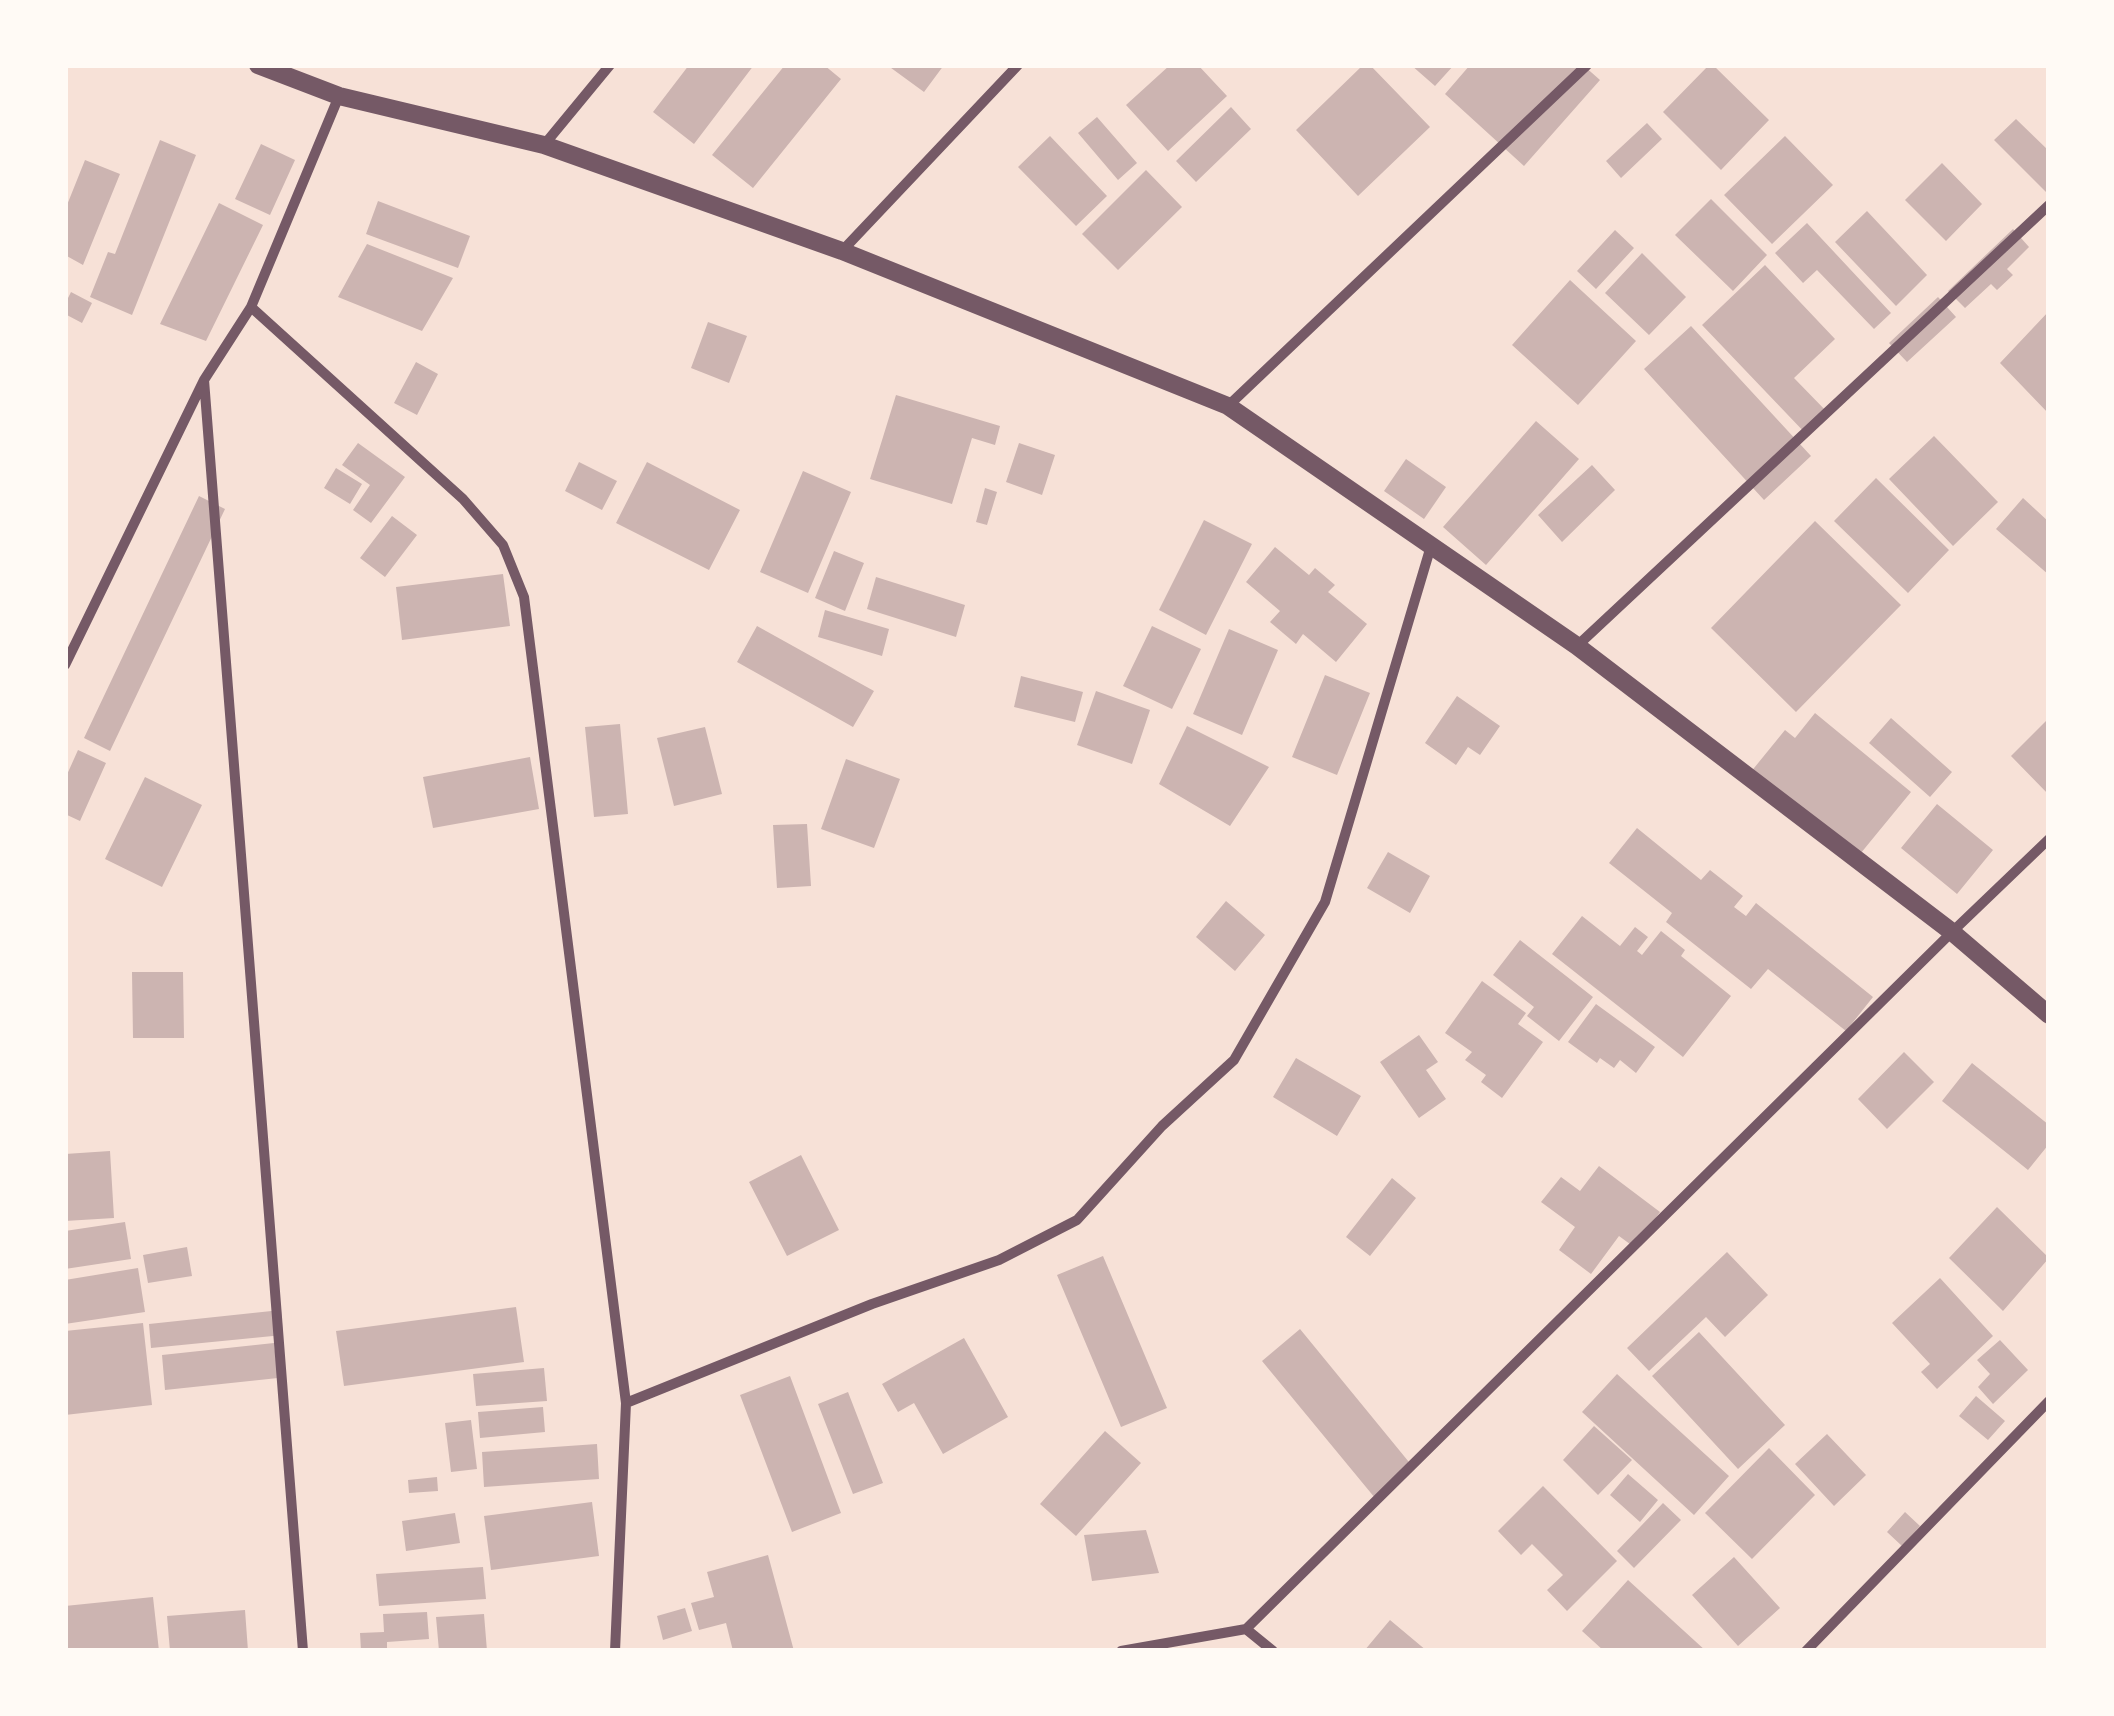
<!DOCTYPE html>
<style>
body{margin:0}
#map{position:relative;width:2114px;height:1716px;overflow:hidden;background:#f7e1d7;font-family:"Nunito Sans",sans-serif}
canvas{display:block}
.frame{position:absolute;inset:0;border:68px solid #fffaf5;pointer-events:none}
</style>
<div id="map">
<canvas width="2114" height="1716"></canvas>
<div class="frame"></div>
</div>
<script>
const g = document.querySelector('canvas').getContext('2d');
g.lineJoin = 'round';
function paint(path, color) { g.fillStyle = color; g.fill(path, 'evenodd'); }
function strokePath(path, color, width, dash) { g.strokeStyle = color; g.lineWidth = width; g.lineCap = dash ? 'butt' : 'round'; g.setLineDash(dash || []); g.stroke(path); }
const building = new Path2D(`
 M689,65H754L694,144L653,112Z
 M785,65H824L841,79L753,188L712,155Z
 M887,65H944L924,92Z
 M1170,65H1198L1227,96L1168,151L1126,105Z
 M1363,65H1370L1430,127L1358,196L1296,130Z
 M1411,65H1454L1435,86Z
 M1470,65H1583L1600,80L1524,166L1445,94Z
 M1709,65H1713L1769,120L1721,170L1663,112Z
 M1231,107L1251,129L1196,182L1176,161Z
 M1097,117L1137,163L1118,180L1078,133Z
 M2016,119L2049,151V195L1994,140Z
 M1647,123L1662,139L1621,178L1606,161Z
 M1050,136L1107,196L1076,226L1018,167Z
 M1785,136L1833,185L1772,244L1724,195Z
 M160,140L196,155L132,315L90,297L108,252L115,254Z
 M261,144L295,160L270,215L235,199Z
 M85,160L120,174L83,265L65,255V210Z
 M1942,163L1982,204L1946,241L1905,200Z
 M1146,170L1182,207L1118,270L1082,234Z
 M1711,199L1767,255L1733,291L1675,235Z
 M378,201L470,236L458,268L366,234Z
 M219,203L263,225L206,341L160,324Z
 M1867,211L1927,275L1896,306L1835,242Z
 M1807,223L1891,313L1874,329L1817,270L1803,283L1775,253Z
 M2013,229L2029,247L2007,269L2013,275L1997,290L1991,284L1965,308L1948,291Z
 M1615,230L1634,248L1596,289L1577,271Z
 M367,244L453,278L422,331L338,297Z
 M1642,253L1686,297L1649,335L1605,293Z
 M1765,265L1835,339L1794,378L1830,415L1808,436L1702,325Z
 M1570,280L1636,341L1578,405L1512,345Z
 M71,292L92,303L82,323L65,314V304Z
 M1938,297L1956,317L1907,362L1889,343Z
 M2049,311V414L2000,363Z
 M708,322L747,336L729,383L691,368Z
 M1691,326L1811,456L1764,500L1644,369Z
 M416,362L438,374L417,415L394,403Z
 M896,395L1000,426L995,445L972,438L952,504L870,479Z
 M1536,421L1579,459L1486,565L1443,527Z
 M1934,436L1998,502L1953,546L1889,479Z
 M358,443L405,477L371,523L353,510L370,485L342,465Z
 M1019,443L1055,455L1042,495L1006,482Z
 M1406,459L1446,487L1424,519L1384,491Z
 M579,462L617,481L602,510L565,491Z
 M647,462L740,510L709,570L616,523Z
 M1592,465L1615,490L1562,542L1538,515Z
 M336,468L362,484L350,504L324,488Z
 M803,471L851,492L808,593L760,572Z
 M1876,478L1949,550L1908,593L1834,521Z
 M985,488L997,492L987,525L976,522Z
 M199,496L225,509L110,751L84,738Z
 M2023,498L2049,522V575L1996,529Z
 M392,516L417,535L385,577L360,558Z
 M1204,520L1252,544L1206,635L1159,610Z
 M1815,521L1901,605L1796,712L1711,628Z
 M1275,547L1309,575L1315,568L1335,585L1328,592L1367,624L1336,662L1303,634L1296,644L1270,622L1280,611L1246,582Z
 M834,551L864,563L845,611L815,598Z
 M503,574L510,626L402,640L396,587Z
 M876,577L965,605L956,637L867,609Z
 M825,610L889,629L882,656L818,637Z
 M757,626L874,691L853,727L737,662Z
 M1152,626L1201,649L1172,709L1123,686Z
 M1229,629L1278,650L1242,735L1193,714Z
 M1325,675L1370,693L1337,775L1292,757Z
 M1021,676L1083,692L1075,722L1014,707Z
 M1096,691L1150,710L1132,764L1077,745Z
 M1457,696L1500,726L1480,755L1468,747L1456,765L1425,743Z
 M1815,713L1911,792L1856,859L1750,773L1785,730L1795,738Z
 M1891,718L1952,772L1930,797L1869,743Z
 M2049,718V795L2011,756Z
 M620,724L628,814L594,817L585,727Z
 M1187,726L1269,767L1230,826L1159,784Z
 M705,727L722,794L674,806L657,738Z
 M78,750L106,763L80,821L65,814V779Z
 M530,757L539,809L433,828L423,777Z
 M846,759L900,779L874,848L821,829Z
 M145,777L202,805L162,887L105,859Z
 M1937,804L1993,850L1957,894L1901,848Z
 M807,824L811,886L777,888L773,825Z
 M1637,828L1701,880L1710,870L1743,896L1734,907L1746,916L1756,903L1873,997L1846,1031L1768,969L1751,989L1666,922L1672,913L1609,863Z
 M1388,852L1430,876L1410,913L1367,888Z
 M1226,901L1265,935L1235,971L1196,937Z
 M1582,916L1620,946L1635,927L1648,937L1637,951L1642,955L1661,931L1685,950L1681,956L1731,996L1683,1057L1552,954Z
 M1520,940L1593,997L1559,1041L1527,1016L1534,1007L1493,975Z
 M132,972H183L184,1038H133Z
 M1482,981L1526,1013L1518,1024L1543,1042L1502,1098L1481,1082L1486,1075L1465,1060L1472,1052L1445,1033Z
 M1596,1004L1655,1047L1636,1073L1620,1060L1614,1068L1600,1058L1597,1063L1568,1042Z
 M1419,1035L1438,1062L1426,1070L1446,1099L1419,1118L1380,1062Z
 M1904,1052L1934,1082L1887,1129L1858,1099Z
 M1296,1058L1361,1096L1337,1136L1273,1097Z
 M1972,1063L2049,1125V1144L2028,1170L1942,1101Z
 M110,1151L114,1218L65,1221V1154Z
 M801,1155L839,1230L787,1256L749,1182Z
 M1599,1166L1660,1212L1634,1247L1619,1236L1591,1274L1559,1250L1575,1227L1541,1202L1561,1177L1580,1191Z
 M1392,1178L1416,1198L1370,1256L1346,1237Z
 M1997,1207L2049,1258L2003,1311L1949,1258Z
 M125,1222L131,1259L65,1269V1231Z
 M187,1247L192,1276L148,1283L143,1255Z
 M1727,1252L1768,1295L1725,1337L1706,1317L1649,1371L1627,1348Z
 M1103,1256L1167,1408L1121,1427L1057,1275Z
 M138,1268L145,1312L65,1324V1280Z
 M1940,1278L1993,1336L1937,1389L1921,1372L1930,1364L1892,1323Z
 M516,1307L524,1362L344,1386L336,1331Z
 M281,1310L283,1335L151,1348L149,1324Z
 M143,1323L152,1405L65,1415V1331Z
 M1300,1329L1413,1467L1375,1498L1262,1361Z
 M1699,1332L1785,1425L1738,1469L1652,1376Z
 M964,1338L1008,1417L943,1454L914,1403L898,1412L882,1384Z
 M2000,1340L2028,1370L1993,1404L1978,1387L1990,1374L1977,1360Z
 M274,1343L278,1378L165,1390L162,1355Z
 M544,1368L547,1401L476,1406L473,1374Z
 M1617,1374L1729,1476L1694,1515L1582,1412Z
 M790,1376L841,1513L792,1532L740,1395Z
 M848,1392L883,1483L853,1494L818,1404Z
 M1976,1396L2005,1421L1988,1440L1959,1416Z
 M543,1407L545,1432L480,1438L478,1412Z
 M471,1420L477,1469L451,1472L445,1423Z
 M1594,1426L1632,1460L1598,1495L1563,1460Z
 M1105,1431L1141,1463L1076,1536L1040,1504Z
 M1827,1434L1866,1475L1834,1506L1795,1464Z
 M597,1444L599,1479L484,1487L482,1452Z
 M1769,1448L1815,1495L1752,1559L1705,1513Z
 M1628,1474L1658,1500L1640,1522L1610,1495Z
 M437,1477L438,1491L409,1493L408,1480Z
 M1543,1486L1617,1561L1567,1611L1547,1590L1563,1575L1532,1544L1521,1555L1498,1531Z
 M592,1502L599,1556L491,1570L484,1516Z
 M1663,1503L1681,1520L1634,1568L1617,1551Z
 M1905,1512L1920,1526L1902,1546L1887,1532Z
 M455,1513L460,1543L406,1551L402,1521Z
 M1146,1530L1159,1573L1092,1581L1084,1535Z
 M768,1555L794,1651H733L726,1623L699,1630L691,1603L714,1597L707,1572Z
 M1734,1557L1780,1608L1738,1646L1692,1595Z
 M483,1567L486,1599L379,1606L376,1574Z
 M1628,1580L1706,1651H1604L1582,1631Z
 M153,1597L159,1651H65V1606Z
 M685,1608L692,1631L663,1640L657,1616Z
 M245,1610L248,1651H170L167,1616Z
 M427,1612L429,1639L387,1642V1651H361L360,1633L384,1632L383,1614Z
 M484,1614L487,1651H439L436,1617Z
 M1390,1620L1427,1651H1364Z`);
const minor = new Path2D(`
 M339,96L251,307L463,499L503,545L524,597L626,1403L615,1651
 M544,145L610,65
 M842,251L1018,65
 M204,380L303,1651
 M1228,406L1587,65
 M1577,646L2049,205
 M65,665L204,380L251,307
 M626,1403L872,1304L999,1260L1077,1220L1162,1126L1234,1060L1325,902L1431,546
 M1246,1629L1273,1651
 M1121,1651L1246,1629L1952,932L2049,839
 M1806,1651L2049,1401`);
const tertiary = new Path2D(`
 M258,65L339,96L544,145L842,251L1228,406L1577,646L1952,932L2049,1015`);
paint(building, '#ccb4b1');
strokePath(minor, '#755966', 10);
strokePath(tertiary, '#755966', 18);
</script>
